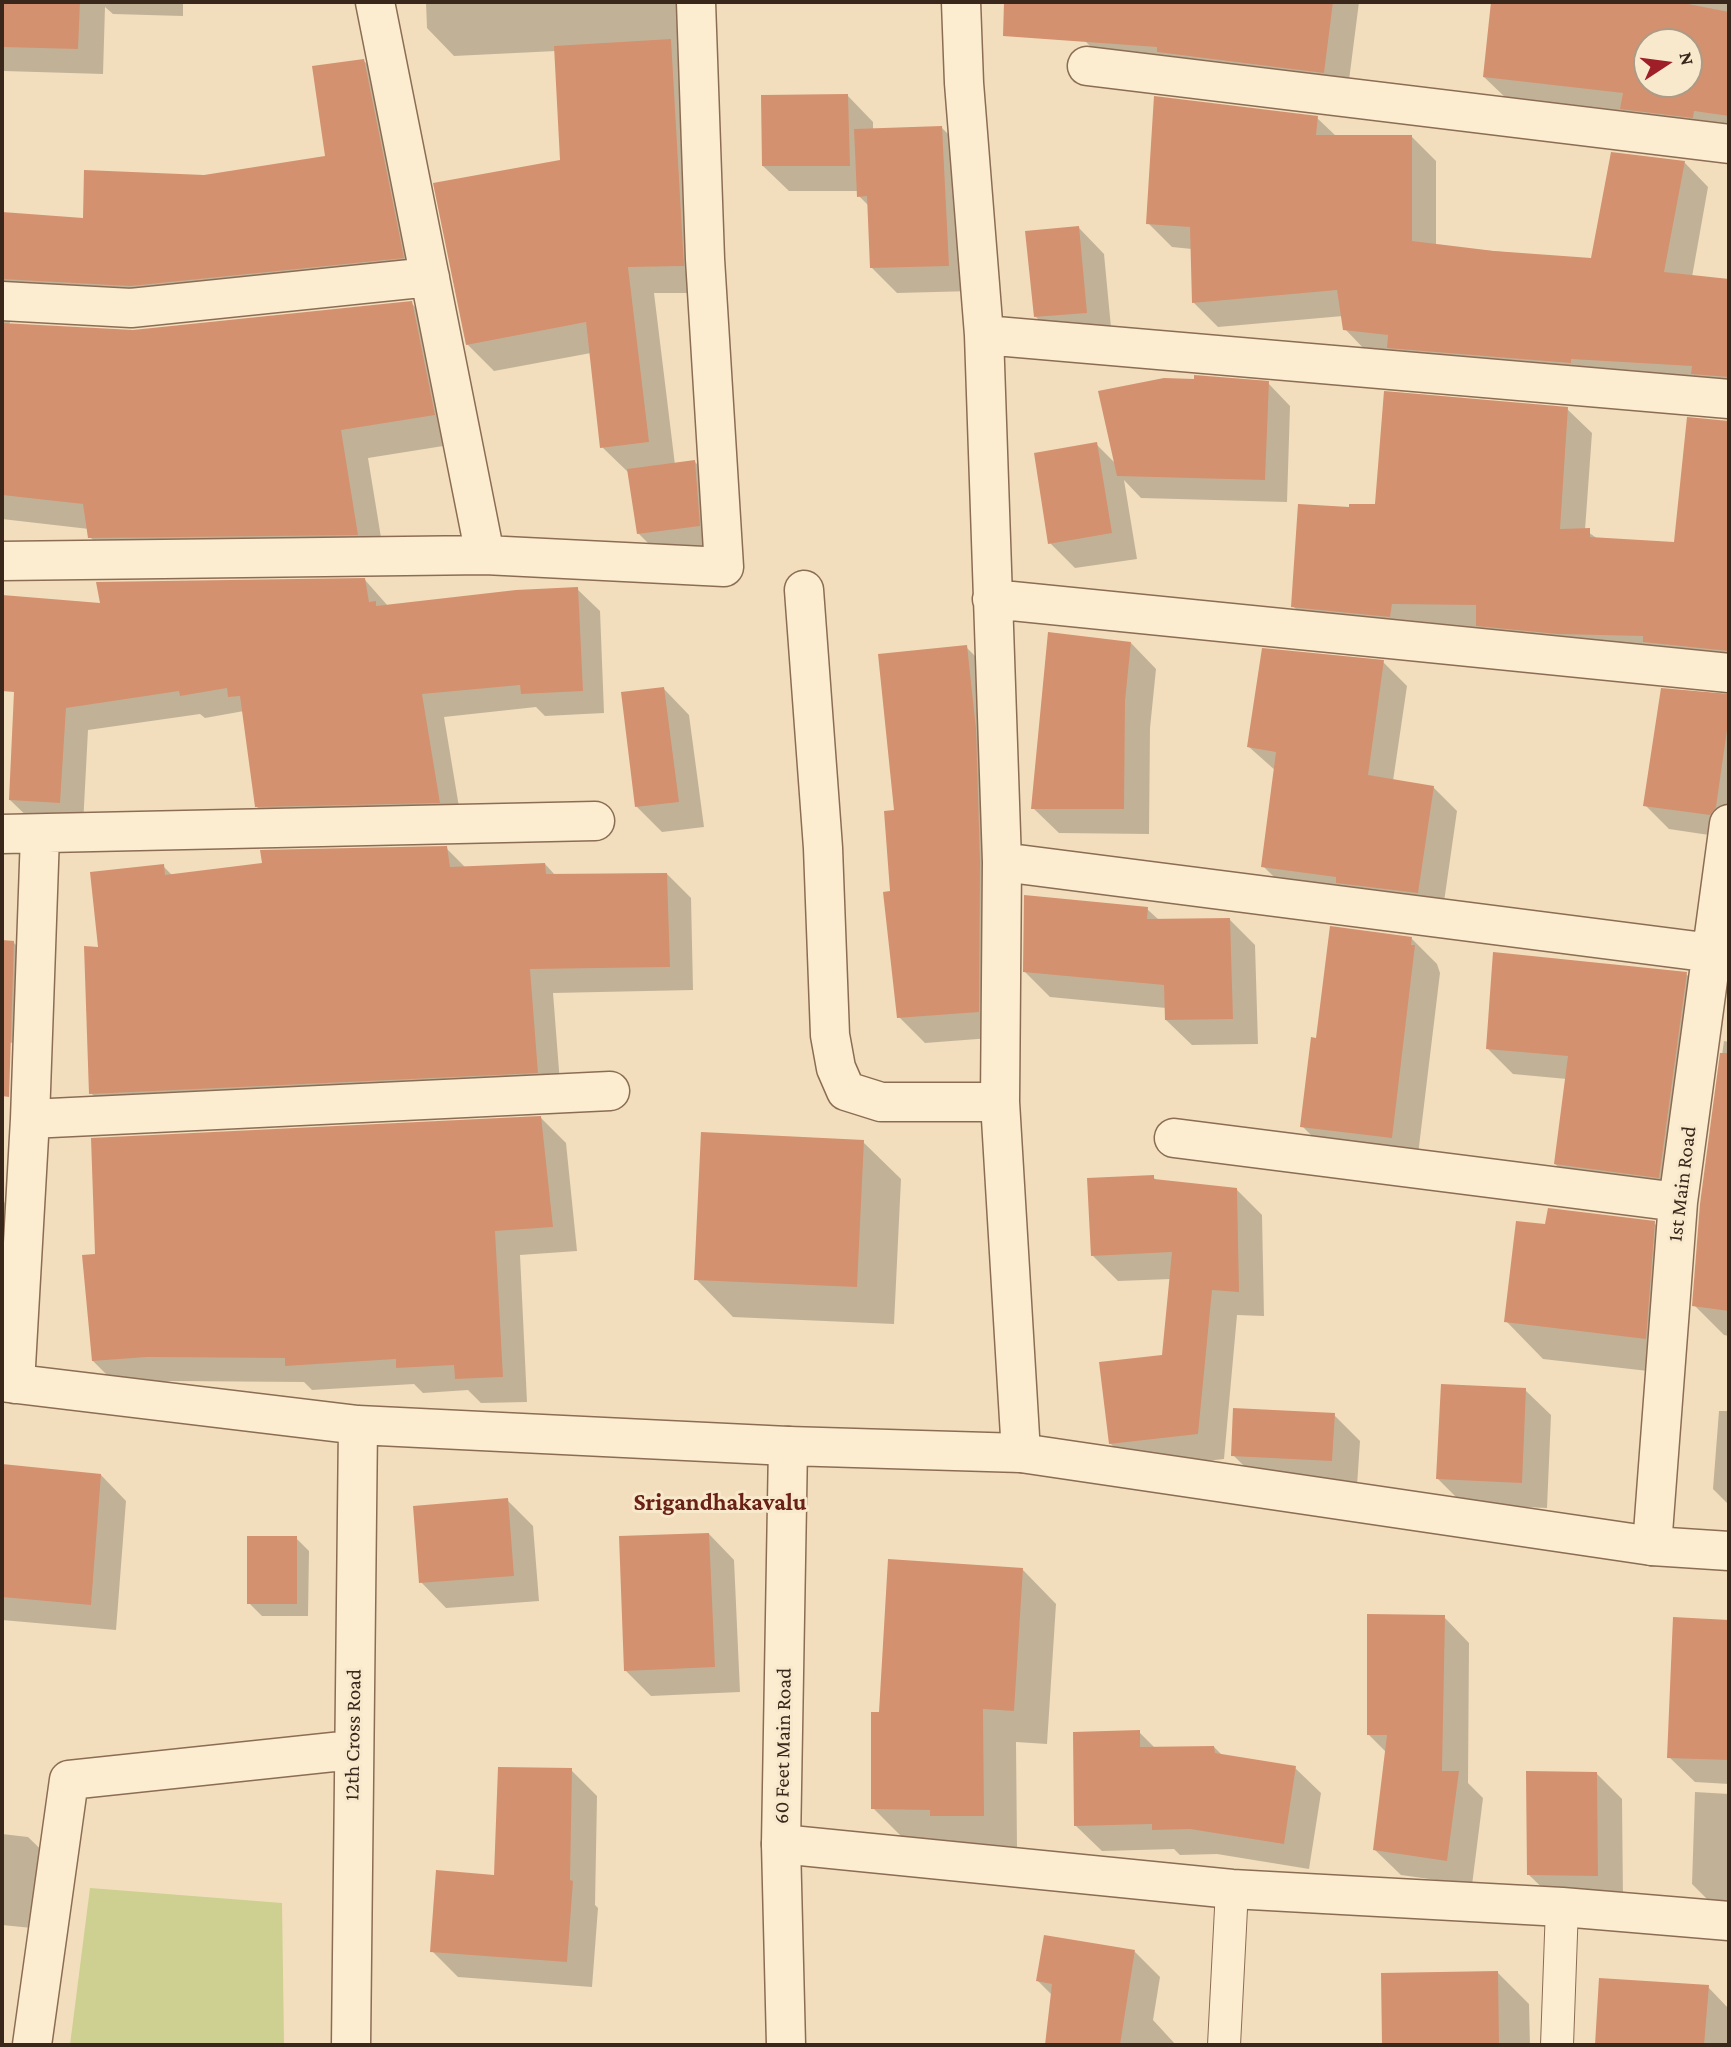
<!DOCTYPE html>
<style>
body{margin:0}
#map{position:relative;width:1731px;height:2047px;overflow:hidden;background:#f2debd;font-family:"Crimson Pro",serif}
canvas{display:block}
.frame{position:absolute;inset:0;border:4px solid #39271b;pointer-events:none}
.north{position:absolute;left:1633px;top:28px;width:70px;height:70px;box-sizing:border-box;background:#f8e9cd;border:2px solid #ac9b86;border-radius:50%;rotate:77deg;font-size:19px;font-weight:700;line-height:28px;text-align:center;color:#39271b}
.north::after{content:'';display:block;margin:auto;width:24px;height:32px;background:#9f1f29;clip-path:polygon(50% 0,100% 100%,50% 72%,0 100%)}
</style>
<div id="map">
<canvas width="1731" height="2047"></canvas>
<div class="frame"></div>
<div class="north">N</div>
</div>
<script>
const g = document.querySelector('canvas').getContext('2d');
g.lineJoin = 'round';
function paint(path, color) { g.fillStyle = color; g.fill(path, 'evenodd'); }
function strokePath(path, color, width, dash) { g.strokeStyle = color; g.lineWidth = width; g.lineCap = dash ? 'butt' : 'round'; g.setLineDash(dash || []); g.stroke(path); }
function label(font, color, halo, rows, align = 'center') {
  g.font = font + ' "Crimson Pro",serif'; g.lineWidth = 6; g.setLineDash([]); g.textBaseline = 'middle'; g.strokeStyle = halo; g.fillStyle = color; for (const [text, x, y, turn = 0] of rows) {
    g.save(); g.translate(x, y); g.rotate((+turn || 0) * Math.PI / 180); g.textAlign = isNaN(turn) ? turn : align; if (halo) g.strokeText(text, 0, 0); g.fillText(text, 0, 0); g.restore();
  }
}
const green = new Path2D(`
 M90,1888L282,1903L284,2045H70Z`);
const shadow = new Path2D(`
 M2,2H183V16L113,14L105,7L103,74L4,71Z
 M426,2H694L710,293H654L675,465L695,462L720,487L724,551L664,559L638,533L630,474L602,447L591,353L494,371L467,344L562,161L556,51L454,56L427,28Z
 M1085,2H1359L1347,96L1109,65L1085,41Z
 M1492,2H1729V135L1508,100L1484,77ZM1647,42H1689V84H1647Z
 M363,60L392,89L431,286L12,317L9,325L130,332L411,303L440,331L462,443L368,458L385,562L119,566L90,537L89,529L2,519V214L84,220L205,176L327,157Z
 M848,96L873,122V130L941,127L967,153L974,291L897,293L871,267L869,206L859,196L858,191H789L763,166Z
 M1317,118L1336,136L1412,137L1436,161V246L1592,260L1684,162L1708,187L1692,277L1729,282V398L1369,354L1345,329L1343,316L1218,327L1194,303L1192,249L1172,247L1148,223Z
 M1079,228L1104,254L1112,338L1061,342L1036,317Z
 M1268,383L1290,406L1287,502L1141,498L1124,480L1137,559L1075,568L1050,543L1096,444L1116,464Z
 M1567,409L1592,433L1585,530L1598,539L1676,543L1729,422V674L1502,649L1481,628L1317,631L1293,606L1351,509L1377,506Z
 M365,580L388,606L577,589L600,611L604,713L545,716L536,707L444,717L462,825L279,829L256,806L244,711L205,718L200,714L88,730L83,825L33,822L10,800L102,605Z
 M1131,643L1156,669L1150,728L1149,834L1059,833L1033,808Z
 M966,647L992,673L1004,1037L925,1043L899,1017L892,892L896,811Z
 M1383,662L1407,686L1393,781L1433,787L1457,811L1442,916L1287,890L1263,866L1276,771L1249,747Z
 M664,689L689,715L704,827L662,832L637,807Z
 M1663,690L1729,694V838L1669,829L1645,805Z
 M446,848L466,868L545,864L556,876L667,874L691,898L693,990L553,993L561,1096L115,1117L91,1093L100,949L163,866L173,876Z
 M1147,909L1159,920H1230L1255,945L1258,1044L1192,1045L1166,1020V1008L1050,997L1025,972Z
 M1411,938L1437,964L1440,973L1417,1163L1328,1152L1302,1126L1317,1040Z
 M2,942L14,943L42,971L40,1045L2,1042Z
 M1686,974L1712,999L1684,1202L1581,1189L1555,1164L1567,1079L1513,1074L1487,1048Z
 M1724,1041L1729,1042V1336L1724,1335L1694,1305L1701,1204Z
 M541,1118L566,1143L577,1251L520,1255L527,1402L481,1403L468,1390L423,1393L414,1384L312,1390L304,1382L172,1381L118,1386L93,1361L97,1255Z
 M863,1142L901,1179L894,1324L733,1317L696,1279Z
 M1153,1177L1157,1181L1236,1189L1262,1215L1264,1316L1237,1315L1224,1459L1136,1469L1110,1443L1164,1357L1171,1279L1118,1281L1093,1256Z
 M2,1200L31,1229L2,1347Z
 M1654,1223L1691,1260L1683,1375L1543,1359L1506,1321L1547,1226Z
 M1525,1390L1551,1415L1547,1508L1463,1504L1438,1479Z
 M1719,1411H1729V1505L1713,1489Z
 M1334,1415L1360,1441L1357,1486L1259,1481L1233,1455Z
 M2,1466L101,1475L126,1501L116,1630L2,1620Z
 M507,1500L533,1526L539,1601L446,1608L421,1582Z
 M709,1534L734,1560L740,1692L651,1696L625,1670Z
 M296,1538L309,1551L308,1616H262L249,1603Z
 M1023,1570L1056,1604L1047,1744L1016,1742L1017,1849L907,1842L873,1808L880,1714Z
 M1444,1617L1469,1643L1468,1783L1483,1798L1472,1885L1401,1875L1375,1850L1387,1753L1368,1734Z
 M1675,1619L1729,1621V1784L1695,1782L1669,1757Z
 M1139,1732L1155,1748L1214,1747L1222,1755L1295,1768L1321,1793L1309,1869L1217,1854L1180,1855L1174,1849L1102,1851L1076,1826Z
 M571,1770L597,1796L595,1905L598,1908L592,1987L458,1977L432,1951L496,1877Z
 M1597,1774L1622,1799L1623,1901L1555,1900L1529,1875Z
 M1695,1792L1729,1794V1910L1717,1909L1692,1884Z
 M2,1834L28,1837L58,1866L52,1930L2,1925Z
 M1135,1952L1160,1977L1153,2020L1176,2045H1047L1053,1996L1038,1981Z
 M1497,1972L1529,2004L1530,2045H1384L1383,1974Z
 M1600,1980L1708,1987L1729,2009V2045H1597Z`);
const building = new Path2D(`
 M2,2H80L78,49L2,47Z
 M1004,2H1333L1324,73L1157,52V47L1003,36Z
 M1491,2H1678L1729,12V116L1694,111L1693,118L1620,109L1623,93L1483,77ZM1647,42H1689V84H1647Z
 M671,39L684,266L628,267L649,442L600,448L586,322L466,345L433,183L560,160L554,46Z
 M364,59L404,258L130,286L2,279V212L83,218L84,170L204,175L325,156L312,66Z
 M848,94L850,166H762L761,95Z
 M1154,96L1318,116L1316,135H1412V241L1494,251L1591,258L1611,152L1685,161L1664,272L1729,279V377L1691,374L1692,366L1571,359V363L1387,348L1388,335L1343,330L1337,290L1192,303L1190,227L1146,224Z
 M942,126L949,266L870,268L867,196L857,197L854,129Z
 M1079,226L1087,313L1034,317L1025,231Z
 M412,301L435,415L341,430L358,535L88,538L83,504L2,495V323L133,330Z
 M1194,375L1269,381L1265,480L1117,476L1098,391L1164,378L1194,379Z
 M1384,391L1568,407L1560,529L1590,528V537L1674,542L1687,417L1729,421V651L1643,642V636L1558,634L1476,626V605L1392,604L1390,617L1291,607L1298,504L1349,507V504H1375Z
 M1097,442L1112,533L1048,544L1034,453Z
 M695,460L700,526L637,534L627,469Z
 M365,578L369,602L376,601V606L516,590L578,587L583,691L521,694L520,685L422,694L440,803L255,807L240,696L228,697L227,688L180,696L179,691L66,708L60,803L9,800L14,692L2,691V595L100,603L96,582Z
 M1048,632L1131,642L1125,701L1124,809H1031Z
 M967,645L976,729L980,862L979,1012L897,1018L883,892L890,891L884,811L894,810L878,654Z
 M1262,648L1384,660L1368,775L1434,786L1418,893L1336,883V877L1261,867L1276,752L1247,747Z
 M664,687L679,802L635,807L621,692Z
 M1661,688L1729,694V716L1716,807L1710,815L1643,806Z
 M447,846L450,867L545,863L546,874L667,873L670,967L530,969L538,1073L89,1094L84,946L98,947L90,872L164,864L165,875L262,863L260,850Z
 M1024,895L1148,907L1147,919L1230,918L1233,1019L1165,1020L1164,985L1023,972Z
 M1330,926L1412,937L1411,945H1415L1392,1138L1300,1127L1311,1037L1316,1038Z
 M2,940L14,941L9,1097L2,1096Z
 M1493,952L1687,972L1659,1178L1554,1164L1568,1056L1486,1049Z
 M1720,1053H1729V1311L1692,1306L1700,1204Z
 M541,1116L553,1227L495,1231L503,1377L455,1379L454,1365L396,1368V1359L285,1366V1358L147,1357L92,1361L82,1255L95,1254L91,1138Z
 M701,1132L864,1140L857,1287L694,1280Z
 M1154,1175V1179L1237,1188L1239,1292L1212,1290L1198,1434L1109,1444L1099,1362L1162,1355L1172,1252L1091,1256L1087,1178Z
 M1548,1208L1655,1221L1646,1339L1504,1322L1516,1221L1545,1224Z
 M1441,1384L1526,1388L1522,1483L1436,1479Z
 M1233,1408L1335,1413L1332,1461L1231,1456Z
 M2,1464L101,1474L91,1605L2,1597Z
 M508,1498L514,1576L419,1583L413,1506Z
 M709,1533L715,1667L624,1671L619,1536Z
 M247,1536H297V1604H247Z
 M888,1559L1023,1568L1014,1711L983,1709L984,1816H930V1810L871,1809V1712H879Z
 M1367,1614L1445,1615L1442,1771H1459L1447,1861L1373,1850L1387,1735H1367Z
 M1673,1617L1729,1620V1760L1667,1758Z
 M1140,1730V1747L1214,1746L1215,1753L1296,1766L1284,1844L1190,1829L1152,1830V1824L1074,1826L1073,1732Z
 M498,1767L572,1768L570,1880L573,1881L567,1962L430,1952L436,1870L494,1875Z
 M1526,1771L1597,1772L1598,1876L1527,1875Z
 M1044,1935L1135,1950L1120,2045H1045L1052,1984L1036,1981Z
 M1498,1971L1499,2045H1382L1381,1973Z
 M1599,1978L1709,1985L1704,2045H1595Z`);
const service = new Path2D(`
 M1224,2045L1232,1889
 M1557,2045L1562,1907`);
const minor = new Path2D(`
 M375,2L485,555
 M961,2L964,83L984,335L1002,862L1000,1102L1021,1453
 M1087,66L1729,144
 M2,301L131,308L430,277
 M984,335L1729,399
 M2,561L485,555L724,567L705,259L696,2
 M804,590L823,848L830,1035L836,1068L846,1091L881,1102H1000
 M992,599L1729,673
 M2,834L595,821
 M1002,862L1712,953
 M30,1119L610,1091
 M1174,1138L1678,1202
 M2,1382L358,1425L788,1446
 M15,1384L30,1119L40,835
 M1652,1546L1678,1202L1729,824
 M781,1844L1232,1889L1562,1907L1729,1921
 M32,2045L69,1780L352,1750
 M351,2045L358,1425`);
const tertiary = new Path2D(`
 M786,2045L781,1844L788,1446L1021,1453L1652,1546L1729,1551`);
const streetNames = [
 ["1st Main Road",1682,1184,-83],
 ["12th Cross Road",353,1735,-89],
 ["60 Feet Main Road",783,1746,-89]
];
const quarterNames = [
 ["Srigandhakavalu",720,1503]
];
paint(green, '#cdd090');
paint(shadow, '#0003');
paint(building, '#d3916f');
strokePath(service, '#8b6d54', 34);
strokePath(minor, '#8b6d54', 41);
strokePath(tertiary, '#8b6d54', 41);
strokePath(service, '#fcecd0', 32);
strokePath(minor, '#fcecd0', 38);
strokePath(tertiary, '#fcecd0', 38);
label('21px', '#39271b', '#f8e9cd', streetNames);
label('bold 24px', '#692116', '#f8e9cd', quarterNames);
</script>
